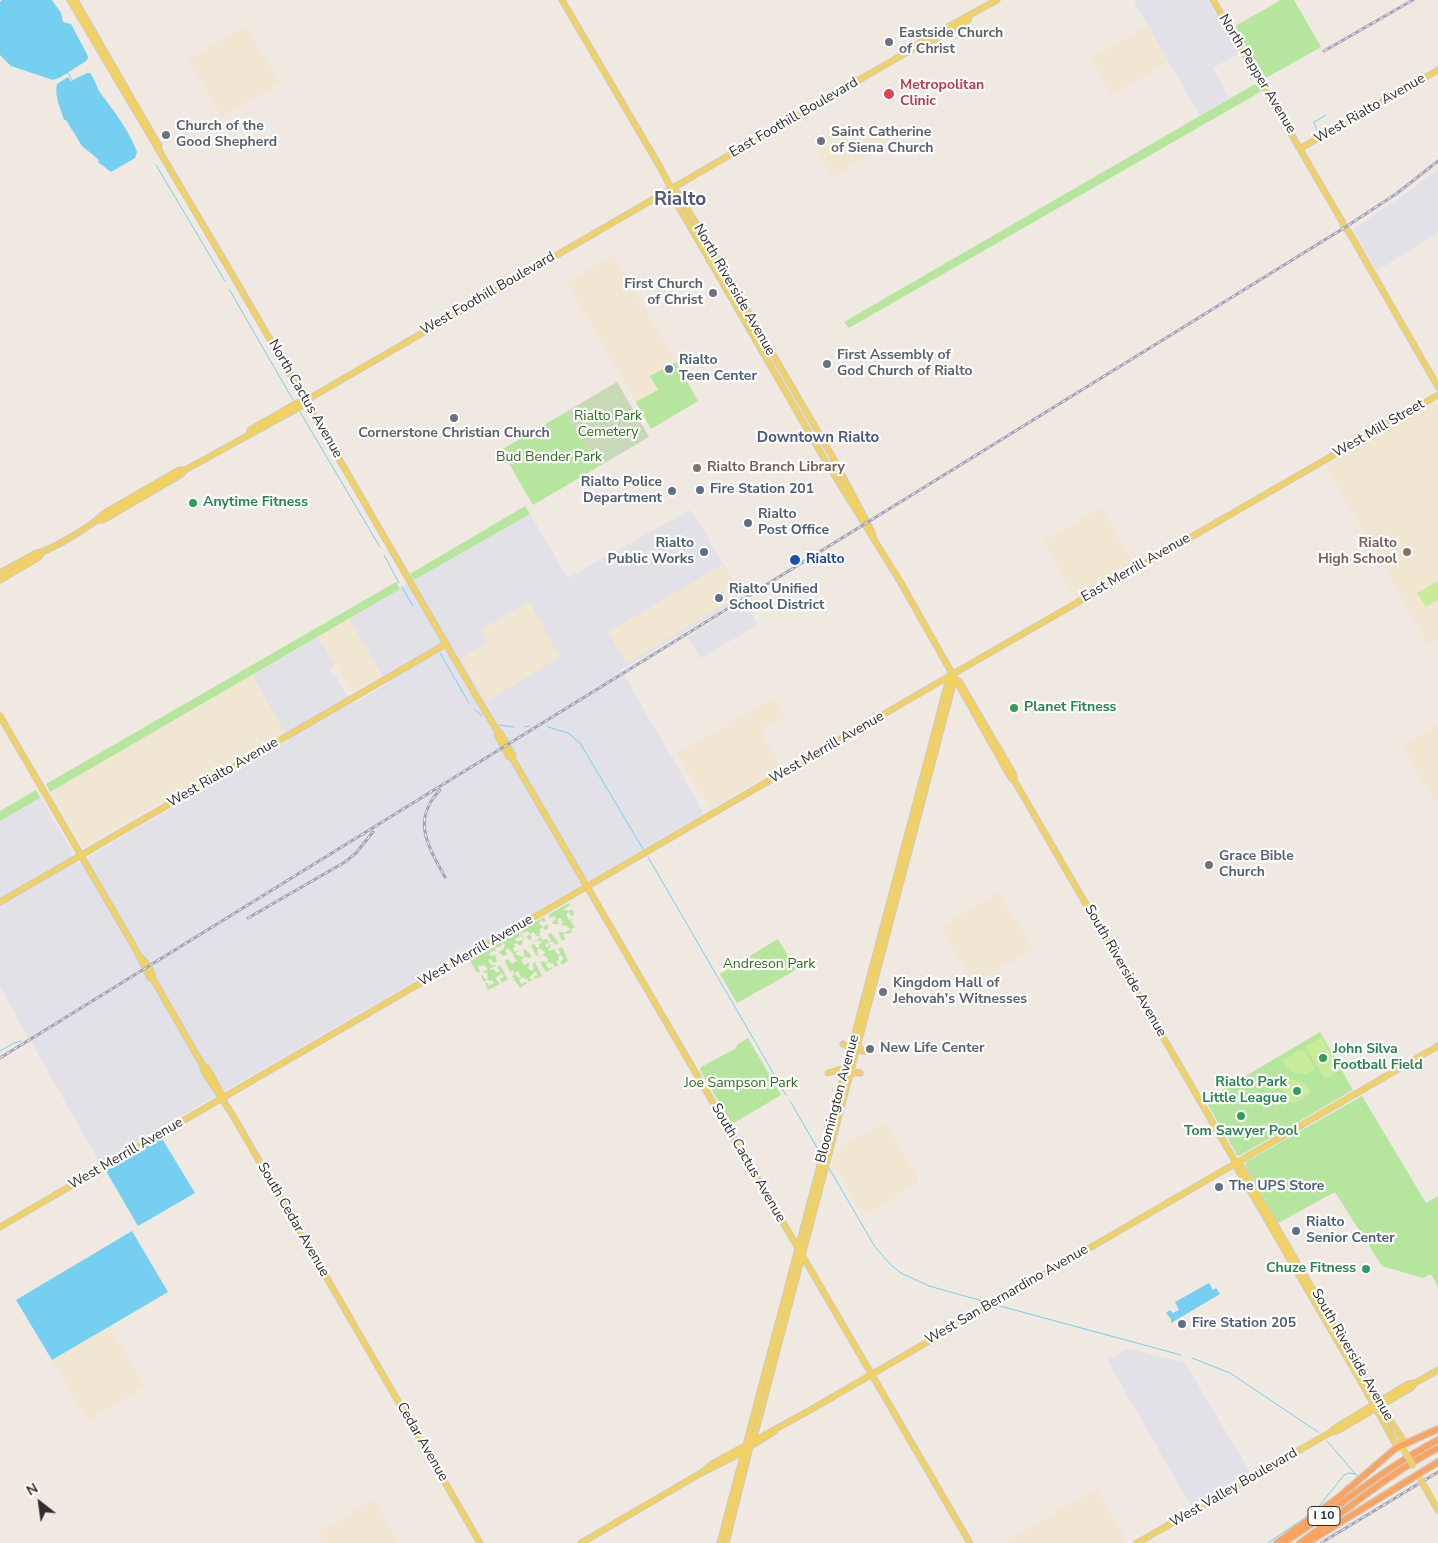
<!DOCTYPE html>
<style>
body{margin:0}
#map{position:relative;width:1438px;height:1543px;overflow:hidden;background:#efe9e1;font-family:"Nunito Sans",sans-serif}
canvas{display:block}
.north{position:absolute;left:15px;top:1478px;width:50px;height:50px;-webkit-text-stroke:4px #fff;paint-order:stroke;rotate:330deg;font-size:14px;font-weight:700;line-height:20px;text-align:center;color:#2e2e2e}
.north::after{content:'';display:block;margin:auto;width:18px;height:22px;background:#2e2e2e;clip-path:polygon(50% 0,100% 100%,50% 72%,0 100%)}
</style>
<div id="map">
<canvas width="1438" height="1543"></canvas>
<div class="north">N</div>
</div>
<script>
const g = document.querySelector('canvas').getContext('2d');
g.lineJoin = 'round';
function paint(path, color) { g.fillStyle = color; g.fill(path, 'evenodd'); }
function strokePath(path, color, width, dash) { g.strokeStyle = color; g.lineWidth = width; g.lineCap = dash ? 'butt' : 'round'; g.setLineDash(dash || []); g.stroke(path); }
function label(font, color, halo, rows, align = 'center') {
  g.font = font + ' "Nunito Sans",sans-serif'; g.lineWidth = 4.5; g.setLineDash([]); g.textBaseline = 'middle'; g.strokeStyle = halo; g.fillStyle = color; for (const [text, x, y, turn = 0] of rows) {
    g.save(); g.translate(x, y); g.rotate((+turn || 0) * Math.PI / 180); g.textAlign = isNaN(turn) ? turn : align; if (halo) g.strokeText(text, 0, 0); g.fillText(text, 0, 0); g.restore();
  }
}
const industrial = new Path2D(`
 M1138,0H1208L1239,53L1213,68L1229,98L1200,116L1134,2Z
 M1438,169V232L1377,271L1353,229L1397,200Z
 M689,510L694,514L742,597L621,670L703,811L702,815L100,1163L0,987V821L41,798L72,851L71,855L76,863L80,864L89,858L90,856L289,740L252,675L318,637L335,665L331,667V673L336,677L353,704L387,684L349,619L415,579L530,514L568,578Z
 M744,602L758,625L700,658L688,637Z
 M1129,1348L1185,1363L1249,1470V1473L1191,1506L1107,1360Z`);
const education = new Path2D(`
 M246,26L280,83L222,117L188,59Z
 M1147,26L1168,62L1112,95L1090,58Z
 M877,120L889,143L832,177L817,152L832,143L825,132L838,125L842,130L858,121L863,128Z
 M614,255L676,362L650,376L658,390L636,402L567,282Z
 M1438,402V638L1428,644L1326,466L1422,409Z
 M1101,508L1134,564L1076,598L1043,541Z
 M722,565L740,595L626,664L608,632Z
 M529,602L560,657L486,702L461,658L487,643L480,630Z
 M349,619L381,675L353,692L342,675L339,665H335L318,637Z
 M252,675L284,731L84,847L81,845L50,792Z
 M774,698L785,716L760,730L782,768L710,809L677,753Z
 M1438,725V801L1435,803L1402,746Z
 M999,892L1033,950L973,983L941,926Z
 M884,1122L919,1180L918,1183L899,1193L897,1197L862,1217L832,1162L833,1151Z
 M110,1326L145,1387L88,1421L52,1360Z
 M1096,1489L1127,1541L1126,1543H1003Z
 M373,1500L399,1543H322L316,1534Z`);
const green = new Path2D(`
 M1281,0H1294L1321,47L1266,78L1235,29L1237,25Z
 M1255,84L1262,91L849,328L844,322Z
 M676,362L698,401L651,429L636,402L658,390L650,376Z
 M566,412L598,467L533,505L501,450Z
 M525,506L530,514L414,580L410,574Z
 M396,582L400,589L50,792L46,784Z
 M36,790L40,798L0,821V811Z
 M569,903L570,905L563,910L569,911L573,909L574,915L572,916L569,912L566,914L569,920L573,919L570,921L575,927L571,929L572,932L568,934L566,933L563,934L565,939L562,941L558,931L564,933L570,929L566,925L561,926L563,921L560,918L557,919L559,924H553L552,922L556,919L554,916L550,918L548,915Z
 M544,917L546,921L543,922L542,920L539,923L543,927L548,924V929L545,930L543,927L539,930L541,932L539,934L542,940L547,939L549,942L551,940L548,935L551,933L559,943L555,945L552,941L545,945L547,948L550,944L551,945L548,950L549,951L554,949L558,955L561,954L558,949L562,947L568,961L562,965L560,962L564,959L561,955L558,957L559,960L556,961L558,965L555,967L553,963L551,964L549,962L546,964L548,969L552,967L553,968L546,972L539,961L541,962L544,961L545,963L548,961L547,958L544,955L539,958L545,953L541,948L537,950L539,955L536,956L531,945L534,944L537,948L540,947L539,944L542,942L541,941L538,942L539,940L532,942L540,938L539,936H537L533,932L530,934L532,939L530,940L526,937L530,934L528,931L523,933L521,930Z
 M520,931L525,940H524L520,933L519,934L520,936L515,939L517,942L522,940L523,942L521,946L516,943L514,944L515,947L513,948L515,952L520,950L515,954L523,957L525,955L523,950L525,949L532,956L528,958L526,956L521,960L524,965L530,962L528,968L531,971L534,969L532,964L535,962L542,976L535,979L534,977L538,975L535,971L529,978L533,980L528,982L527,978L525,979L523,977L519,980L521,984L526,982L527,983L520,988L512,976L515,974L519,978L521,977L518,971L513,974L514,970L510,972L505,961L508,959L512,964L518,960L515,959L513,954L508,948L505,950L507,954L504,956L500,954L499,952L503,949L505,945L503,943L501,946L495,948L496,951H492L489,954L490,956L495,955L497,961L494,963L490,959L488,960L492,966L495,964L496,966L490,968L491,970L493,969L497,973L500,971L497,967L500,965L508,979L502,983L500,979L504,977L502,973L495,978L500,984L488,990L485,983L487,982L489,986L494,983L492,980L489,981L488,979L484,982L481,976L482,975L486,980L488,978L487,973L482,972L488,969L483,964L482,967L480,965L478,966L480,971L477,973L470,960Z
 M778,939L796,970L737,1003L720,974Z
 M1320,1032L1353,1090L1239,1156L1237,1155L1205,1100Z
 M748,1038L781,1095L734,1123L730,1121L700,1070L701,1067L735,1049L738,1044Z
 M1362,1096L1426,1203L1438,1196V1287L1431,1274L1423,1278L1382,1266L1335,1192L1278,1223L1245,1165L1246,1162Z`);
const cemetery = new Path2D(`
 M617,382L649,437L598,467L566,412Z`);
const pitch = new Path2D(`
 M1438,581V600L1426,607L1417,593Z
 M1321,1037L1340,1070L1325,1079L1305,1047Z
 M1300,1050L1305,1051L1315,1069L1306,1074L1292,1072L1282,1061Z
 M1292,1079L1303,1083L1311,1091L1304,1098L1294,1104L1289,1102L1280,1085L1284,1081Z`);
const water = new Path2D(`
 M2,0H52L61,13L63,22L71,24L87,54L88,58L86,61L61,77L53,80L11,66L0,55V2Z
 M87,73H90C94,78 96,85 99,91C113,110 129,130 137,152L135,158L111,172L98,162L99,160L82,146L66,120H64C61,109 54,96 57,84L68,77L71,81Z
 M161,1137L195,1193L138,1226L106,1171Z
 M132,1231L168,1292L52,1360L16,1300Z
 M1209,1283L1213,1290L1216,1288L1220,1294L1171,1323V1319L1166,1313L1170,1310L1173,1313L1179,1310L1175,1302Z`);
const stream = new Path2D(`
 M68,73L72,80
 M1320,131H1317L1314,122L1326,115
 M156,165L225,281
 M229,289L293,400
 M300,412L380,547
 M384,555L399,583
 M402,587L413,606
 M440,653L469,703
 M474,709L482,716
 M499,725L514,727
 M524,727L530,726
 M548,727L568,733L580,743L643,849
 M648,857L786,1095
 M0,1051L14,1043L21,1041
 M790,1101L819,1151
 M829,1168L875,1247L890,1264L901,1273L929,1286L986,1302
 M1000,1306L1181,1355
 M1192,1358L1230,1373L1318,1432
 M1327,1441L1358,1477
 M1268,1543L1316,1510L1344,1475L1349,1473L1356,1474`);
const major = new Path2D(`
 M70,0L235,279L475,694L498,732L500,733L513,755L512,758L970,1543
 M75,0L159,146
 M562,0L660,167L671,188L673,197L825,460L901,583L1011,778L1014,780L1236,1163L1241,1166L1378,1402L1403,1440L1401,1446
 M1213,0L1343,223V225L1349,232L1438,387
 M916,47L918,44L924,40L997,0
 M1301,148L1438,70
 M671,188L678,193L725,272L832,456L872,532L873,536
 M249,434L250,430L297,403L305,401L916,47L920,48L968,20L970,15
 M98,520H103L182,474L185,470
 M0,573L36,553C49,552 95,524 103,514L179,470H185L300,407L304,401
 M0,580L39,557L42,553
 M959,681L1014,775V780
 M0,716L136,950L150,978L153,979L203,1066V1070L232,1114L480,1543
 M498,732L497,735L509,757L512,758
 M0,902L446,644
 M140,957C146,961 153,973 153,979
 M843,1044L847,1046L852,1044
 M858,1046L862,1051H866
 M203,1066L207,1068L221,1093L222,1098
 M828,1073L841,1069L844,1073
 M850,1075L855,1072L860,1073
 M1236,1163L1237,1168L1371,1399L1395,1443L1402,1448
 M0,1227L953,674L1438,395
 M1331,1432L1335,1428L1408,1384L1415,1383L1438,1370
 M701,1473L712,1464L812,1409L1438,1046
 M1423,1484L1438,1510
 M581,1543L701,1473L735,1456L775,1431
 M720,1543L948,682L952,674
 M726,1543L750,1447L756,1430L953,684V679
 M1137,1543L1331,1432L1337,1431L1411,1388L1415,1383`);
const highway = new Path2D(`
 M1277,1543L1339,1497L1396,1448L1438,1429
 M1283,1543C1335,1510 1383,1469 1438,1440
 M1300,1543C1346,1511 1388,1474 1438,1448
 M1307,1543L1438,1462`);
const rail = new Path2D(`
 M1324,51L1413,0
 M440,790C411,820 428,846 445,877
 M248,918L345,862L356,853L373,832
 M0,1058L1344,228L1396,194L1438,161
 M1321,1543L1438,1472`);
const majorBridge = new Path2D(`
 M1404,1450L1413,1466
 M1420,1479L1423,1484`);
const markers = [
 [889,42,5,"#6b7280"],
 [889,94,6,"#e0444e"],
 [166,135,5,"#6b7280"],
 [821,141,5,"#6b7280"],
 [713,293,5,"#6b7280"],
 [827,364,5,"#6b7280"],
 [669,369,5,"#5c6f8a"],
 [454,418,5,"#6b7280"],
 [697,468,5,"#8d6e63"],
 [700,490,5,"#5c6f8a"],
 [672,491,5,"#5c6f8a"],
 [193,503,5,"#2e9e5b"],
 [748,523,5,"#5c6f8a"],
 [704,552,5,"#5c6f8a"],
 [1407,552,5,"#8d6e63"],
 [795,560,6,"#1a4fb4"],
 [719,598,5,"#5c6f8a"],
 [1014,708,5,"#2e9e5b"],
 [1209,865,5,"#6b7280"],
 [883,992,5,"#6b7280"],
 [870,1049,5,"#6b7280"],
 [1323,1058,5,"#2e9e5b"],
 [1297,1091,5,"#2e9e5b"],
 [1241,1116,5,"#2e9e5b"],
 [1219,1187,5,"#5c6f8a"],
 [1296,1231,5,"#5c6f8a"],
 [1366,1269,5,"#2e9e5b"],
 [1182,1324,5,"#5c6f8a"]
];
const shields = [
 [1324,1516,32]
];
const shieldNames = [
 ["I 10",1324,1516]
];
const worshipNames = [
 ["Eastside Church",899,34],
 ["of Christ",899,50],
 ["Church of the",176,127],
 ["Good Shepherd",176,143],
 ["Saint Catherine",831,133],
 ["of Siena Church",831,149],
 ["First Church",703,285,"right"],
 ["of Christ",703,301,"right"],
 ["First Assembly of",837,356],
 ["God Church of Rialto",837,372],
 ["Cornerstone Christian Church",454,434,"center"],
 ["Grace Bible",1219,857],
 ["Church",1219,873],
 ["Kingdom Hall of",893,984],
 ["Jehovah's Witnesses",893,1000],
 ["New Life Center",880,1049]
];
const streetNames = [
 ["North Pepper Avenue",1257,74,59],
 ["West Rialto Avenue",1370,109,-30],
 ["East Foothill Boulevard",794,118,-30],
 ["North Riverside Avenue",734,290,60],
 ["West Foothill Boulevard",488,294,-30],
 ["North Cactus Avenue",305,399,60],
 ["West Mill Street",1379,429,-30],
 ["East Merrill Avenue",1136,568,-30],
 ["West Merrill Avenue",827,748,-30],
 ["West Rialto Avenue",223,773,-30],
 ["West Merrill Avenue",476,951,-30],
 ["South Riverside Avenue",1125,971,60],
 ["Bloomington Avenue",838,1099,-75],
 ["West Merrill Avenue",126,1154,-30],
 ["South Cactus Avenue",748,1163,60],
 ["South Cedar Avenue",293,1220,60],
 ["West San Bernardino Avenue",1007,1295,-30],
 ["South Riverside Avenue",1352,1355,60],
 ["Cedar Avenue",422,1442,60],
 ["West Valley Boulevard",1234,1488,-30]
];
const healthNames = [
 ["Metropolitan",900,86],
 ["Clinic",900,102]
];
const serviceNames = [
 ["Rialto",679,361],
 ["Teen Center",679,377],
 ["Rialto Police",662,483,"right"],
 ["Department",662,499,"right"],
 ["Fire Station 201",710,490],
 ["Rialto",758,515],
 ["Post Office",758,531],
 ["Rialto",694,544,"right"],
 ["Public Works",694,560,"right"],
 ["Rialto Unified",729,590],
 ["School District",729,606],
 ["The UPS Store",1229,1187],
 ["Rialto",1306,1223],
 ["Senior Center",1306,1239],
 ["Fire Station 205",1192,1324]
];
const parkNames = [
 ["Rialto Park",608,417],
 ["Cemetery",608,433],
 ["Bud Bender Park",549,458],
 ["Andreson Park",769,965],
 ["Joe Sampson Park",741,1084]
];
const educationNames = [
 ["Rialto Branch Library",707,468],
 ["Rialto",1397,544,"right"],
 ["High School",1397,560,"right"]
];
const leisureNames = [
 ["Anytime Fitness",203,503],
 ["Planet Fitness",1024,708],
 ["John Silva",1333,1050],
 ["Football Field",1333,1066],
 ["Rialto Park",1287,1083,"right"],
 ["Little League",1287,1099,"right"],
 ["Tom Sawyer Pool",1241,1132,"center"],
 ["Chuze Fitness",1356,1269,"right"]
];
const transitNames = [
 ["Rialto",806,560]
];
const neighbourhoodNames = [
 ["Downtown Rialto",818,438]
];
const districtNames = [
 ["Rialto",680,200]
];
paint(industrial, '#e3e1e8');
paint(education, '#f0e6d1');
paint(green, '#b6e59e');
paint(cemetery, '#c8d9b8');
paint(pitch, '#c9ec9a');
paint(water, '#75cff0');
strokePath(stream, '#75cff0', 1);
strokePath(major, '#c9c9c9', 7);
strokePath(highway, '#c9c9c9', 8);
strokePath(major, '#f2d163', 5);
strokePath(highway, '#ffa35c', 5.5);
strokePath(rail, '#a3a6b8', 3);
strokePath(rail, '#fff', 1, [4]);
strokePath(majorBridge, '#c9c9c9', 7, []);
strokePath(majorBridge, '#f2d163', 5);
for (const [x, y, r, color] of markers) { const dot = new Path2D(); dot.arc(x, y, r, 0, 2 * Math.PI); g.fillStyle = color; g.fill(dot); strokePath(dot, '#fff', 2); }
for (const [x, y, w] of shields) { const box = new Path2D(); box.roundRect(x - w / 2, y - 9.5, w, 19, 4); g.fillStyle = '#fff'; g.fill(box); strokePath(box, '#2e2e2e', 1); }
label('bold 12px', '#2e2e2e', null, shieldNames);
label('bold 14px', '#5b616d', '#fff', worshipNames, 'left');
label('14px', '#2e2e2e', '#fff', streetNames);
label('bold 14px', '#be3a42', '#fff', healthNames, 'left');
label('bold 14px', '#4e5e75', '#fff', serviceNames, 'left');
label('14px', '#2c6e1b', '#fff', parkNames);
label('bold 14px', '#785e54', '#fff', educationNames, 'left');
label('bold 14px', '#27864d', '#fff', leisureNames, 'left');
label('bold 14px', '#164399', '#fff', transitNames, 'left');
label('bold 15px', '#4d5680', '#fff', neighbourhoodNames);
label('bold 19px', '#4d5680', '#fff', districtNames);
</script>
